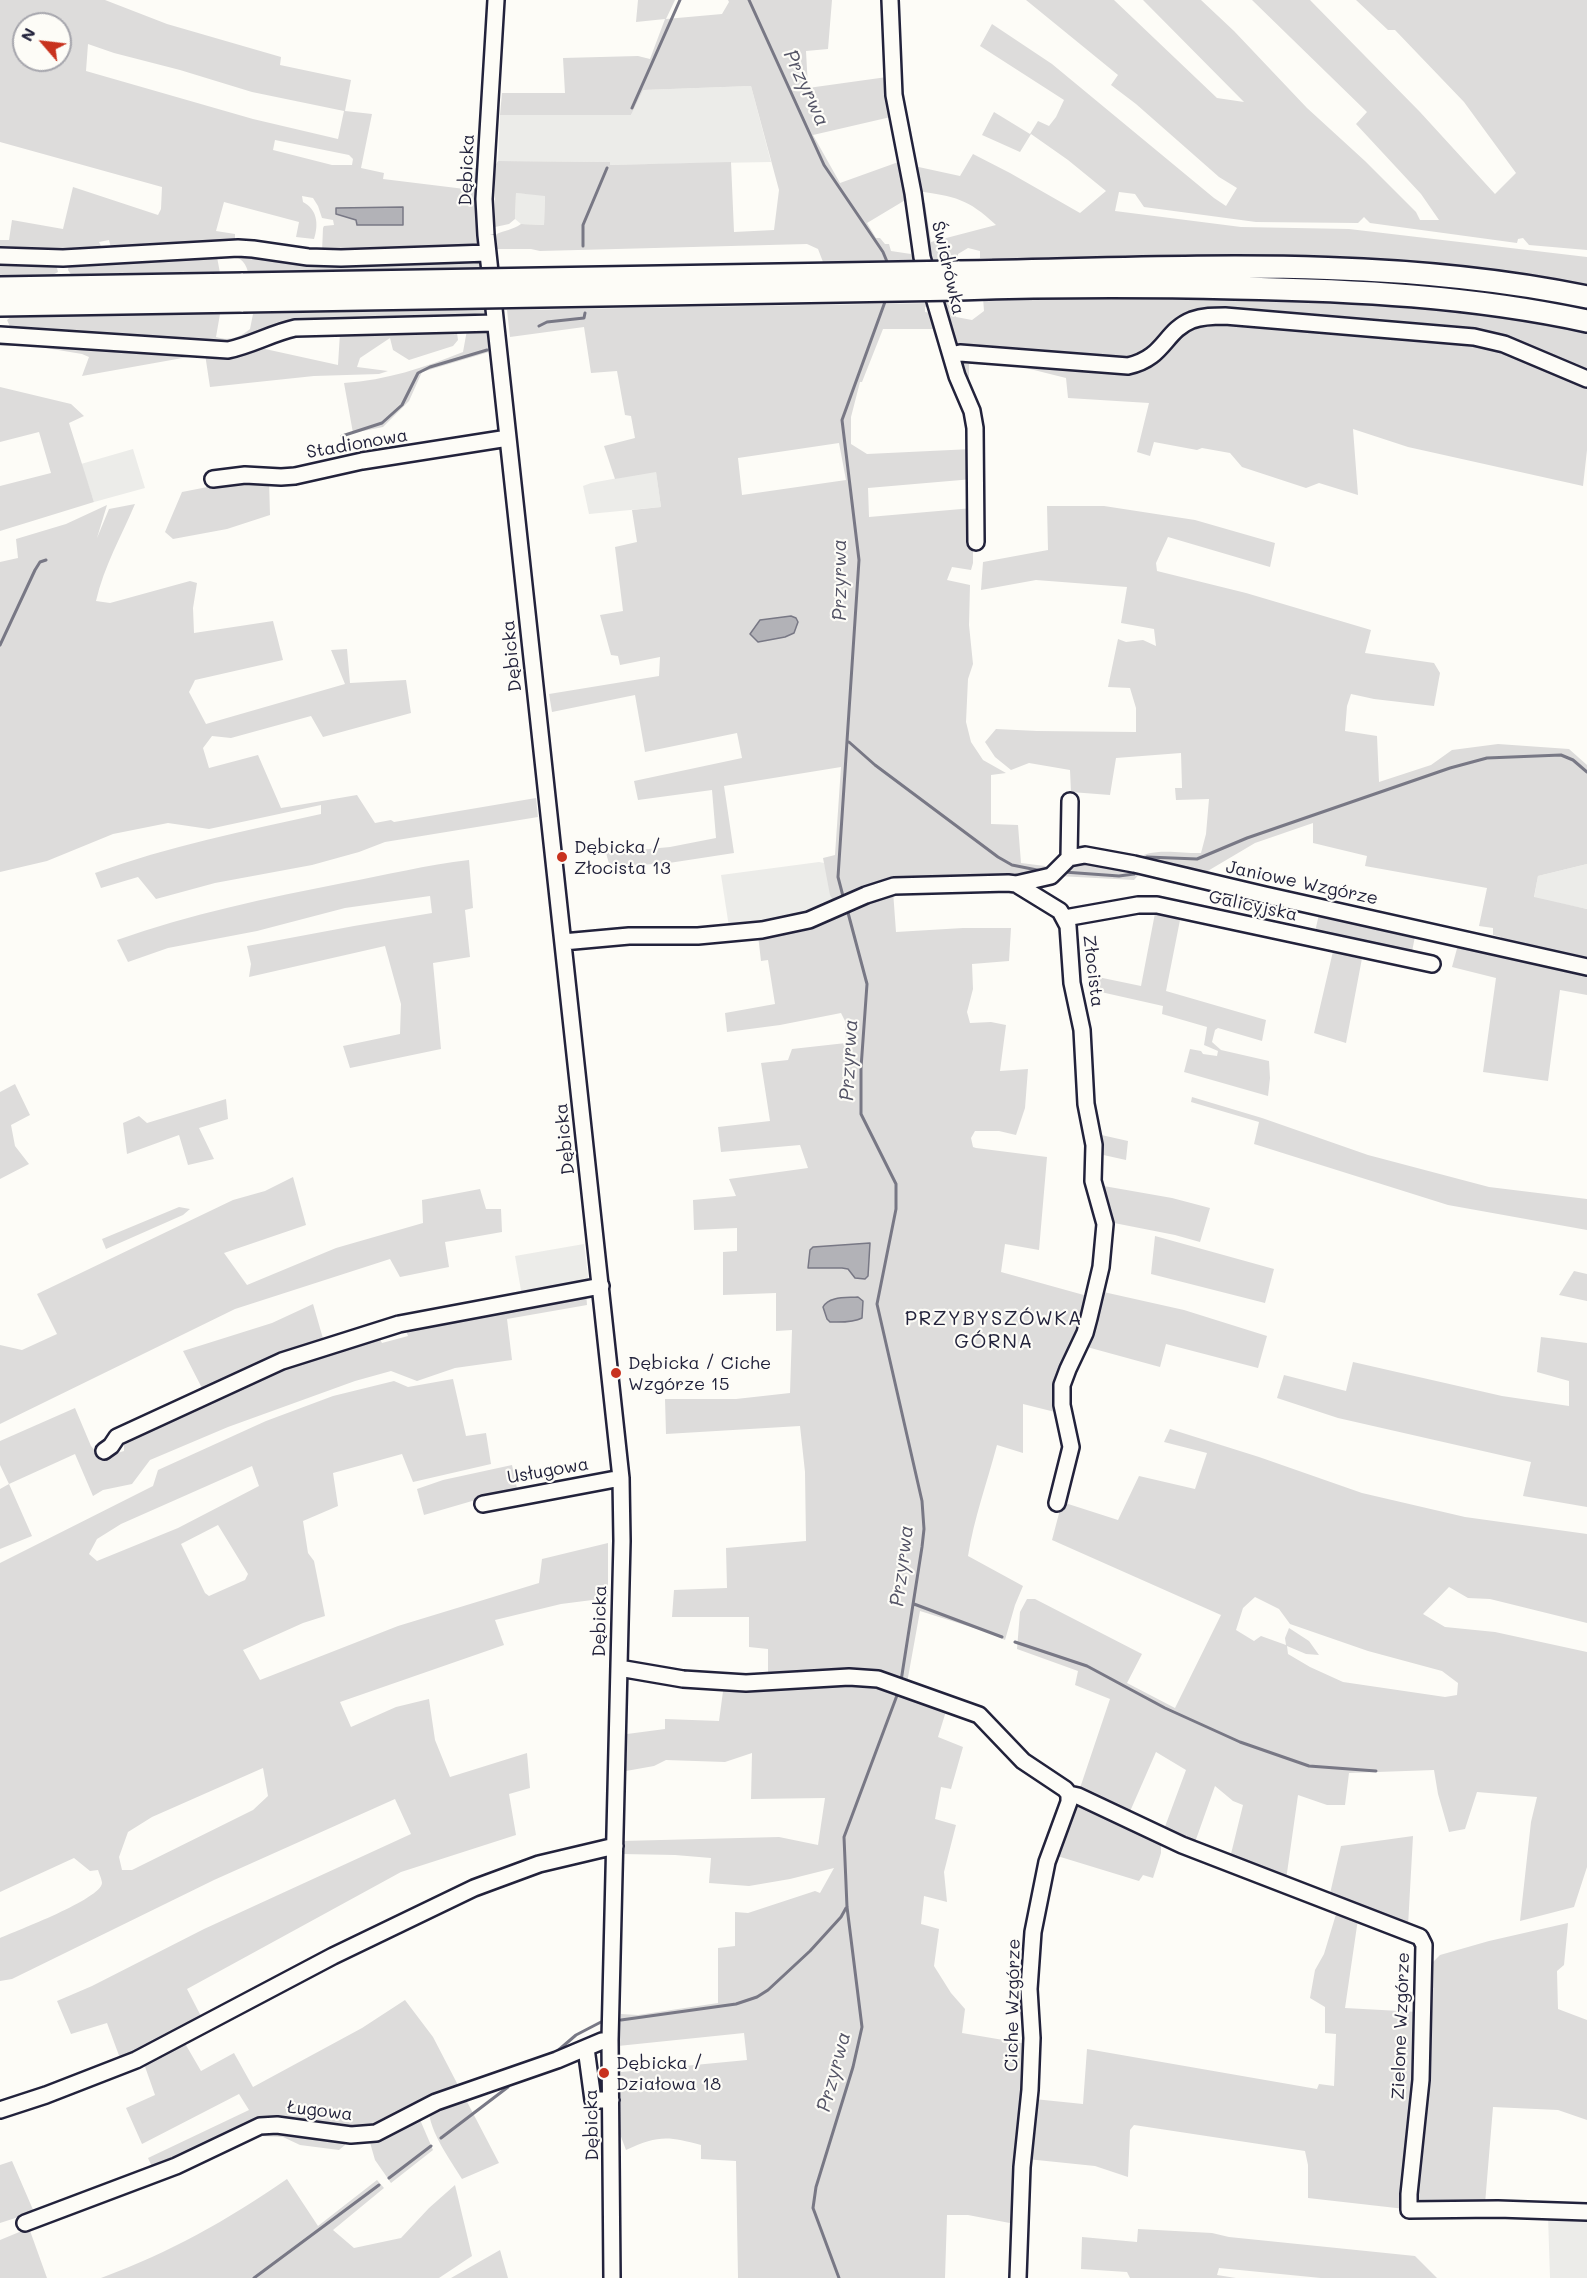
<!DOCTYPE html>
<meta charset="utf-8">
<style>
body{margin:0}
#map{position:relative;width:1587px;height:2278px;overflow:hidden;background:#fdfcf7;font-family:Mali,sans-serif}
canvas{display:block}
.north{position:absolute;left:12px;top:12px;width:60px;height:60px;box-sizing:border-box;background:#fdfcf7;border:2px solid #a5a5ac;border-radius:50%;rotate:298deg;font-size:16px;font-weight:700;line-height:24px;text-align:center;color:#22223b}
.north::after{content:'';display:block;margin:auto;width:21px;height:27px;background:#c8321e;clip-path:polygon(50% 0,100% 100%,50% 72%,0 100%)}
</style>
<div id="map">
<canvas width="1587" height="2278"></canvas>
<div class="north">N</div>
</div>
<script>
const g = document.querySelector('canvas').getContext('2d');
g.lineJoin = 'round';
function paint(path, color) { g.fillStyle = color; g.fill(path, 'evenodd'); }
function strokePath(path, color, width, dash) { g.strokeStyle = color; g.lineWidth = width; g.lineCap = dash ? 'butt' : 'round'; g.setLineDash(dash || []); g.stroke(path); }
function label(font, color, halo, rows, align = 'center') {
  g.font = font + ' Mali,sans-serif'; g.lineWidth = 4.5; g.setLineDash([]); g.textBaseline = 'middle'; g.strokeStyle = halo; g.fillStyle = color; for (const [text, x, y, turn = 0] of rows) {
    g.save(); g.translate(x, y); g.rotate((+turn || 0) * Math.PI / 180); g.textAlign = isNaN(turn) ? turn : align; if (halo) g.strokeText(text, 0, 0); g.fillText(text, 0, 0); g.restore();
  }
}
const built = new Path2D(`
 M751,86L771,162L609,165V162L498,161L500,115H631L642,90Z
 M516,193L545,195L544,225L521,224L515,219Z
 M133,449L145,488L94,502L81,464Z
 M656,471L661,507L589,514L583,486L591,483Z
 M819,862L824,863L836,906L790,921L729,927L721,875Z
 M1587,864V909L1534,898L1538,876Z
 M584,1244L589,1284L522,1296L515,1256Z
 M1548,2216L1587,2217V2278H1550Z`);
const green = new Path2D(`
 M0,0H105L167,24L281,57L280,65L351,80L345,111L372,114L361,168L384,173L383,179L473,190L475,168L480,169L481,244L477,248L322,252L323,228L324,226L334,225L333,220L322,218L318,206L313,198L302,196L303,202C317,209 319,224 314,239L296,237L299,222L224,202L216,231L235,234V243L150,244L116,250L111,248L109,240L99,242L103,250L0,252V240H9L12,220L63,229L73,187L158,215L161,209L162,187L0,142ZM24,24H60V60H24ZM88,44L114,53L180,70L252,92L344,111L338,139L253,119L86,71ZM275,140L349,155L353,159L352,165H332L273,150Z
 M638,0H675L666,19L722,14L729,2L728,0H832L828,49L806,51L808,88L887,77L895,116L813,135L840,183L904,160L907,199L867,223L876,238H880L885,244H889L891,251L911,254L914,260L823,262L818,249L807,244L540,251L531,249H497L495,235C504,230 513,230 521,224L544,225L545,196L516,193L515,219L509,224L495,227V166L498,161L610,162V165L731,162L734,232L774,230L779,190L751,86L643,90L631,115H500L502,93H565L563,58L638,56L650,59L665,19L636,22Z
 M1026,0H1114L1217,98L1244,102L1143,0H1201L1234,31L1307,108L1365,161L1416,212L1420,220H1439L1421,194L1356,124L1367,112L1252,0H1310L1420,112L1495,194L1516,173L1464,102L1395,30H1388L1356,0H1587V250L1529,245L1523,238L1518,239L1517,243L1370,223L1364,217L1358,223L1256,222L1144,207L1135,194L1119,192L1115,211L1241,227L1349,229L1587,257V286C1488,268 1389,256 1289,256C1190,255 1092,260 993,260L992,258H980V251L968,248L958,254V260H927L922,202L925,203L931,242L996,225C967,198 956,197 917,191L914,166L960,176L973,154L1010,173L1080,213L1106,191L1068,160L1031,134L1020,152L982,135L994,112L1030,134L1038,121L1049,126L1056,117L1064,100L980,46L992,24L1052,64L1214,198L1226,206L1237,188L1219,177L1136,104L1111,85L1118,75Z
 M185,254L478,260L482,264V268L248,272C244,256 232,254 217,257L220,273L72,276L68,270L69,264Z
 M0,261L56,264L58,272L51,276H0Z
 M1229,297L1413,306L1543,324L1587,333V374L1507,341L1199,312L1149,353L1133,360L959,348L955,345L939,302H947L956,317L972,320L984,311L983,298Z
 M929,303V306L925,307V312L931,313L938,329H883L862,382H860L851,417V444L867,454L972,449L973,479L868,488L869,517L973,508V563L971,570L952,567L947,580L970,585L969,625L973,664L968,679L966,722L971,742L983,760L1006,773L991,775V824L1018,825L1021,863L1053,867L1042,875L918,881L836,906L830,895L823,858L835,855L841,767L724,786L734,853L669,863L610,867L606,853L670,847L716,838L712,790L638,800L634,781L742,758L737,733L645,752L635,695L552,712L549,694L659,676L660,657L620,665L618,656L611,655L600,615L623,611L615,547L637,542L632,510L661,507L656,472L615,479L604,446L635,438L631,416L625,415L617,371L591,373L584,327L510,337L507,310ZM839,443L846,480L742,495L738,458Z
 M488,309L485,316L320,322L234,344L12,331L7,320L12,316L217,312L220,314L216,337C230,341 239,338 250,329L253,314Z
 M1219,321L1499,346L1587,384V450L1583,486L1408,447L1353,429L1358,495L1319,483L1306,488L1242,467L1230,453L1202,448L1197,450L1154,442L1150,456L1137,452L1149,403L1068,398L1066,378L1018,366L969,364V387L959,365L961,360L1128,372L1187,327Z
 M486,329L491,334L493,355H490L489,352L422,372L409,401L383,427L353,433L344,383C387,380 423,368 463,352L467,330Z
 M453,330L457,333L458,340L453,346L409,360L393,350L390,338L360,358L357,367L388,371L379,374L314,376L210,387L205,354L82,376L89,357L82,354L34,346H0V340L256,347L338,365L340,333Z
 M0,387L71,404L84,416L69,423L94,502L0,531V486L51,473L39,432L0,442Z
 M269,480L270,515L227,529L173,539L165,532L182,492L238,481Z
 M135,504C121,537 104,566 96,601L110,603L190,581L197,583L193,608L194,633L273,621L283,660L195,680L189,692L206,724L345,684L331,650L347,649L350,683L406,680L411,713L323,737L311,716L231,738L212,736L203,748L209,768L258,755L281,808L357,795L375,823L391,820L394,822L536,798L538,817L385,842L359,852L312,865L215,883L156,899L138,877L101,888L95,873C169,846 245,831 321,814V805L209,829L168,823L113,834L47,861L0,872V562L18,558L16,539L66,524L107,505L97,538L109,509Z
 M1047,506H1104L1195,520L1275,543L1270,567L1168,537L1156,563L1157,571L1246,593L1371,630L1365,653L1434,663L1440,673L1434,706L1374,699L1351,694L1347,706L1345,731L1377,736L1379,782L1431,765L1452,750L1498,744L1569,749L1587,765V864L1538,876L1534,897L1587,909V962L1500,944L1501,937L1493,935V928L1479,926L1487,888L1365,866L1367,856L1313,843V823L1255,843L1206,872L1196,874L1137,861C1145,846 1185,854 1201,853L1206,834L1209,799L1176,800L1175,788H1182L1181,753L1116,758L1110,795L1071,792L1070,770L1029,763L1011,770L995,757L985,742L996,729L1037,731L1136,732V708L1130,688L1108,687L1118,639L1126,642L1143,640L1156,646L1154,629L1121,623L1127,587L1036,580L981,590L983,562L1048,550Z
 M1077,859L1143,870L1134,880L1058,876Z
 M469,860L473,908L465,910L470,957L433,963L441,1049L350,1068L343,1046L400,1034L401,1004L385,946L249,977L251,964L247,946L354,926L432,913L430,896L345,908L257,931L168,948L128,962L117,940C190,914 267,898 343,883C385,875 427,865 469,860Z
 M893,891L896,932L963,928H1011L1009,961L972,964L973,989L967,1012L970,1023L991,1022L1006,1025L1000,1071L1028,1069L1025,1108L1016,1135L999,1131H975L971,1138L973,1147L976,1148L1047,1157L1039,1250L1005,1244L1001,1272L1091,1297L1059,1413L1023,1404V1453L997,1445C987,1483 974,1518 968,1556L1023,1586L1015,1605L1005,1640L990,1633L920,1611L907,1683L768,1679V1649L749,1647V1617H672L674,1590L727,1588L726,1548L806,1541L805,1472L800,1426L666,1434L665,1399H736L790,1393L792,1330L776,1331V1293L723,1295V1252L737,1251V1228L694,1230L693,1200L736,1196L729,1179L808,1168L800,1145L721,1152L718,1127L770,1121L761,1063L788,1060L792,1049L846,1043L845,1021L841,1013L780,1025L727,1032L725,1013L775,1004L768,960L761,961L758,935L840,917L877,895Z
 M1156,908L1181,915L1166,991L1266,1020L1262,1041L1218,1028L1215,1030L1212,1042L1221,1050L1269,1061L1270,1078L1268,1096L1184,1072L1190,1049L1201,1051L1203,1054L1217,1056L1218,1051L1204,1045L1207,1027L1162,1014L1163,1006L1092,990L1093,976L1141,986Z
 M1320,910L1416,931L1411,957L1314,936Z
 M1459,941L1587,969V995L1560,990L1548,1081L1483,1072L1496,978L1452,967Z
 M1334,947L1363,953L1346,1043L1314,1033Z
 M15,1084L30,1115L11,1125L15,1146L29,1164L0,1179V1092Z
 M1192,1097L1262,1118L1368,1155L1489,1187L1587,1199V1230L1448,1205L1254,1144L1259,1122L1191,1102Z
 M226,1099L228,1119L199,1128L214,1159L188,1165L179,1135L127,1154L123,1123L139,1116L147,1123Z
 M1097,1134L1128,1141L1126,1160L1099,1154Z
 M293,1177L306,1225L224,1253L247,1285L336,1248L423,1223L422,1200L480,1189L486,1209H501L502,1232L445,1242L449,1267L400,1277L390,1259L235,1309L0,1424V1345L22,1350L57,1334L37,1294L233,1200L265,1191Z
 M1098,1185L1172,1198L1210,1208L1200,1242L1175,1235L1109,1222Z
 M179,1207L190,1209L183,1215L106,1249L102,1239Z
 M1155,1236L1274,1269L1265,1303L1151,1274Z
 M1574,1271L1587,1274V1301L1559,1295Z
 M1099,1291L1184,1310L1267,1336L1258,1368L1166,1344L1160,1367L1087,1347Z
 M586,1292L587,1305L507,1319L512,1360L455,1368L417,1381L391,1371L355,1381L228,1427L150,1460L132,1484L103,1490L93,1496L75,1454L9,1484L32,1536L0,1549V1489L9,1484L0,1465V1441L75,1408L91,1446L101,1458L124,1451V1438L245,1384L377,1334L382,1343L408,1336L405,1328Z
 M313,1304L324,1342L203,1390L183,1351L272,1323Z
 M1541,1337L1587,1343V1507L1523,1496L1531,1462L1338,1418L1277,1398L1284,1375L1346,1391L1353,1362L1502,1396L1569,1406V1381L1537,1372Z
 M453,1379L466,1436L486,1433L491,1464L413,1482L402,1454L333,1473L338,1506L303,1521L308,1553L314,1561L325,1616L303,1623L243,1650L260,1680L398,1626L539,1583L542,1559L608,1543V1598L561,1604L495,1620L504,1645L340,1702L351,1727L396,1707L429,1699L435,1740L450,1777L527,1753L530,1788L509,1794L516,1835L401,1872L187,1989L203,2020L121,2061L107,2023L71,2034L57,2001L92,1986L204,1929L411,1834L395,1799L214,1880L12,1979L0,1981V1938C16,1931 101,1899 102,1883C102,1880 99,1873 98,1870L90,1871L74,1858L0,1892V1563L153,1486L158,1470L266,1421L333,1396L394,1381L408,1387ZM252,1466L259,1486L178,1528L97,1561L89,1554L97,1539L121,1524ZM218,1525L248,1574L245,1580L209,1596L205,1593L181,1544ZM263,1768L268,1796L253,1810L132,1870H122L119,1857L128,1832L152,1817Z
 M1170,1429L1259,1457L1362,1493L1465,1517L1587,1534V1623L1490,1599L1468,1598L1449,1587L1423,1614L1445,1627L1495,1632L1587,1652V1867L1574,1907L1520,1921L1531,1822L1537,1797L1477,1792L1465,1829L1449,1832L1438,1794L1434,1770L1349,1773L1345,1805H1327L1298,1795L1286,1880L1230,1858L1243,1805L1233,1801L1215,1786L1194,1845L1163,1832L1186,1770L1156,1752L1128,1816L1079,1791L1110,1699L1075,1685L1078,1671L1017,1649L1020,1612L1027,1599H1035L1142,1654L1127,1683L1175,1708L1221,1615L1052,1540L1062,1502L1118,1520L1139,1476L1195,1489L1207,1453L1164,1442ZM1255,1597L1279,1609L1290,1624L1368,1651L1442,1671L1458,1683L1457,1695L1445,1697L1343,1682L1310,1667L1288,1654L1287,1646L1306,1654L1319,1655L1309,1641L1289,1628L1285,1638L1286,1645L1261,1636L1254,1641L1236,1630L1243,1608Z
 M512,1465L518,1493L479,1499L424,1515L417,1489L443,1480Z
 M871,1681L947,1708L938,1737L963,1747L951,1789L941,1787L935,1819L956,1825L944,1872L947,1902L924,1896L921,1924L939,1929L934,1966L951,1993L965,2009L962,2033L1027,2044L1015,2224L968,2215H947L945,2278H738L736,2161L701,2159V2145C668,2136 658,2135 626,2150L620,2134L621,2072L747,2060L744,2033L618,2046L621,2014L638,2015L718,2003V1948L735,1946V1912L748,1913L815,1891L820,1893L834,1868L790,1879L749,1886L709,1883L711,1858L675,1855L622,1854V1841L779,1837L818,1845L825,1798L751,1799L752,1753L725,1762L666,1760L654,1766L626,1771L627,1734L665,1729V1719L719,1721L724,1684Z
 M1078,1801L1161,1840V1853L1153,1878L1143,1875L1139,1881L1054,1855L1061,1852L1063,1846L1059,1841L1073,1804Z
 M1413,1836L1408,1926L1329,1898L1341,1846Z
 M1337,1911L1358,1919L1345,2008L1418,2012L1405,2209L1308,2198V2165L1305,2151L1134,2125L1130,2130L1128,2177L1095,2166L1027,2159L1034,2099L1083,2104L1087,2049L1317,2089L1319,2084L1334,2086L1336,2034L1325,2033V2007L1310,1998L1315,1970L1324,1954Z
 M1568,1923L1564,1965L1557,1971L1558,2009L1587,2020V2120L1558,2110L1493,2107L1485,2204L1420,2206L1414,2198L1429,1966L1440,1955L1489,1941Z
 M405,2000L433,2037L460,2089L369,2131L289,2120L154,2171L148,2158L249,2110L239,2094L142,2144L126,2108L155,2095L143,2061L183,2040L201,2071L234,2053L253,2087L362,2028Z
 M464,2096L499,2163L462,2179C451,2161 429,2131 429,2110Z
 M418,2115L433,2150L391,2183L375,2160L369,2139Z
 M262,2129L347,2140L345,2145L339,2150L300,2145L283,2137L260,2136Z
 M12,2161L34,2212L0,2223V2165Z
 M287,2179L318,2226L377,2180L384,2188L333,2230L354,2248L401,2238L429,2208L455,2185L472,2256L439,2278H101C171,2252 226,2221 287,2179Z
 M29,2228L47,2278H0V2240Z
 M1138,2229L1212,2233L1229,2237L1415,2256L1437,2278H1321L1219,2268L1217,2275L1236,2278H1130L1127,2272L1081,2269L1082,2237L1137,2242Z
 M500,2250L508,2278H451Z`);
const water = new Path2D(`
 M403,207V225H357L356,220L336,214V208Z
 M791,616L796,618L798,622L794,633L785,637L758,642L750,634L760,620Z
 M870,1243L868,1276L865,1279L855,1278L848,1269L842,1268H808L810,1250L813,1247Z
 M858,1297L863,1301L862,1318C853,1323 840,1322 830,1322L827,1319L823,1307C829,1296 846,1298 858,1297Z`);
const stream = new Path2D(`
 M749,0L824,165L883,252L888,264
 M632,108L680,0
 M583,246V225L607,168
 M539,326L547,322L584,318L585,313
 M342,436L382,423L402,405L418,373L430,367L487,350
 M0,645L35,570L40,562L46,560
 M849,742L875,765L998,857L1012,865L1042,871
 M1141,861L1147,857L1197,859L1247,838L1450,768L1487,758L1561,755L1573,760L1587,772
 M1064,872L1119,876L1134,874L1137,870
 M844,900L838,877L859,560L842,420L886,299
 M847,909L867,984L861,1068V1114L896,1184V1209L877,1304L922,1501L924,1529L922,1547L901,1681
 M914,1604L1002,1637
 M1015,1642L1087,1666L1165,1708L1240,1742L1309,1766L1376,1771
 M621,2020L736,2004L757,1997L768,1990L810,1951L841,1917L846,1908
 M555,2053L576,2035L601,2022
 M441,2138L508,2087
 M389,2178L431,2146
 M254,2278L379,2185
 M839,2278L813,2208L816,2187L853,2067L862,2027L847,1907L844,1837L899,1690`);
const minor = new Path2D(`
 M496,0L484,199L486,235L621,1478L622,1541L610,2040L612,2278
 M890,0L894,95L913,193L922,257L957,376L972,411L975,428L976,542
 M0,256L63,258L238,248L253,249L308,257L341,258L488,253
 M0,335L228,350C252,345 272,333 295,328L495,323
 M951,355L960,353L1128,366C1165,358 1164,331 1192,320C1203,316 1214,316 1225,316L1474,337L1504,344L1587,379
 M213,479L245,475L281,477L295,476L362,461L508,438
 M1069,858L1070,801
 M1016,884L1051,876L1069,858L1085,855L1134,864L1265,895L1587,967
 M1065,918L1138,905H1157L1432,964
 M563,942L629,936H698L762,930L809,920L866,895L894,886L1008,883L1016,884L1060,911L1068,926L1072,983L1082,1030L1086,1104L1094,1145L1093,1181L1105,1224L1101,1267L1089,1318L1085,1333L1068,1369L1062,1385V1405L1071,1447L1057,1503
 M104,1451L111,1446L117,1437L282,1361L399,1324L601,1286
 M483,1504L621,1478
 M619,1668L683,1679L746,1683L849,1677L878,1679L979,1715L1023,1761L1065,1789L1069,1794V1802L1047,1862L1033,1932L1029,1989L1032,2038L1030,2090L1022,2167L1018,2278
 M1069,1794L1078,1796L1182,1845L1420,1937L1424,1945L1421,2080L1409,2194V2210L1498,2209L1587,2212
 M586,2048L593,2100H611
 M0,2110L46,2095L136,2060L333,1956L474,1888L539,1864L615,1846
 M25,2223L176,2166L260,2126L277,2125L351,2135L376,2133L436,2102L557,2060L602,2041L610,2040`);
const highway = new Path2D(`
 M958,272C1168,269 1380,254 1587,297
 M0,288L243,284
 M959,289C1051,286 1143,286 1235,288C1353,290 1472,296 1587,321
 M0,305L243,301`);
const highwayBridge = new Path2D(`
 M243,284L958,272
 M243,301L959,289`);
const markers = [
 [562,857,6,"#c8321e"],
 [616,1373,6,"#c8321e"],
 [604,2073,6,"#c8321e"]
];
const streetNames = [
 ["Dębicka",467,170,-88],
 ["Świdrówka",948,268,77],
 ["Stadionowa",357,444,-10],
 ["Dębicka",512,656,-96],
 ["Janiowe Wzgórze",1302,883,12],
 ["Galicyjska",1253,906,12],
 ["Złocista",1093,971,83],
 ["Dębicka",565,1139,-96],
 ["Usługowa",548,1471,-10],
 ["Dębicka",600,1621,-89],
 ["Ciche Wzgórze",1013,2005,-89],
 ["Zielone Wzgórze",1401,2026,-88],
 ["Ługowa",320,2111,7],
 ["Dębicka",592,2125,-91]
];
const poiNames = [
 ["Dębicka /",574,847],
 ["Złocista 13",574,868],
 ["Dębicka / Ciche",628,1363],
 ["Wzgórze 15",628,1384],
 ["Dębicka /",616,2063],
 ["Działowa 18",616,2084]
];
const waterNames = [
 ["Przyrwa",806,88,65],
 ["Przyrwa",840,580,-90],
 ["Przyrwa",849,1060,-87],
 ["Przyrwa",902,1566,-83],
 ["Przyrwa",834,2072,-75]
];
const neighbourhoodNames = [
 ["PRZYBYSZÓWKA",994,1319],
 ["GÓRNA",994,1342]
];
paint(built, '#ecece9');
paint(green, '#dddcdb');
paint(water, '#b2b2b7');
strokePath(water, '#787885', 1.5);
strokePath(stream, '#787885', 3);
strokePath(minor, '#22223b', 20);
strokePath(highway, '#22223b', 26);
strokePath(minor, '#fdfcf7', 15);
strokePath(highway, '#fdfcf7', 21);
strokePath(highwayBridge, '#22223b', 26, []);
strokePath(highwayBridge, '#fdfcf7', 21);
for (const [x, y, r, color] of markers) { const dot = new Path2D(); dot.arc(x, y, r, 0, 2 * Math.PI); g.fillStyle = color; g.fill(dot); strokePath(dot, '#fdfcf7', 2); }
label('18px', '#22223b', '#fdfcf7', streetNames);
label('18px', '#22223b', '#fdfcf7', poiNames, 'left');
label('italic 20px', '#545466', '#fdfcf7', waterNames);
g.letterSpacing = '1.5px';
label('20px', '#22223b', '#fdfcf7', neighbourhoodNames);
g.letterSpacing = '0px';
</script>
